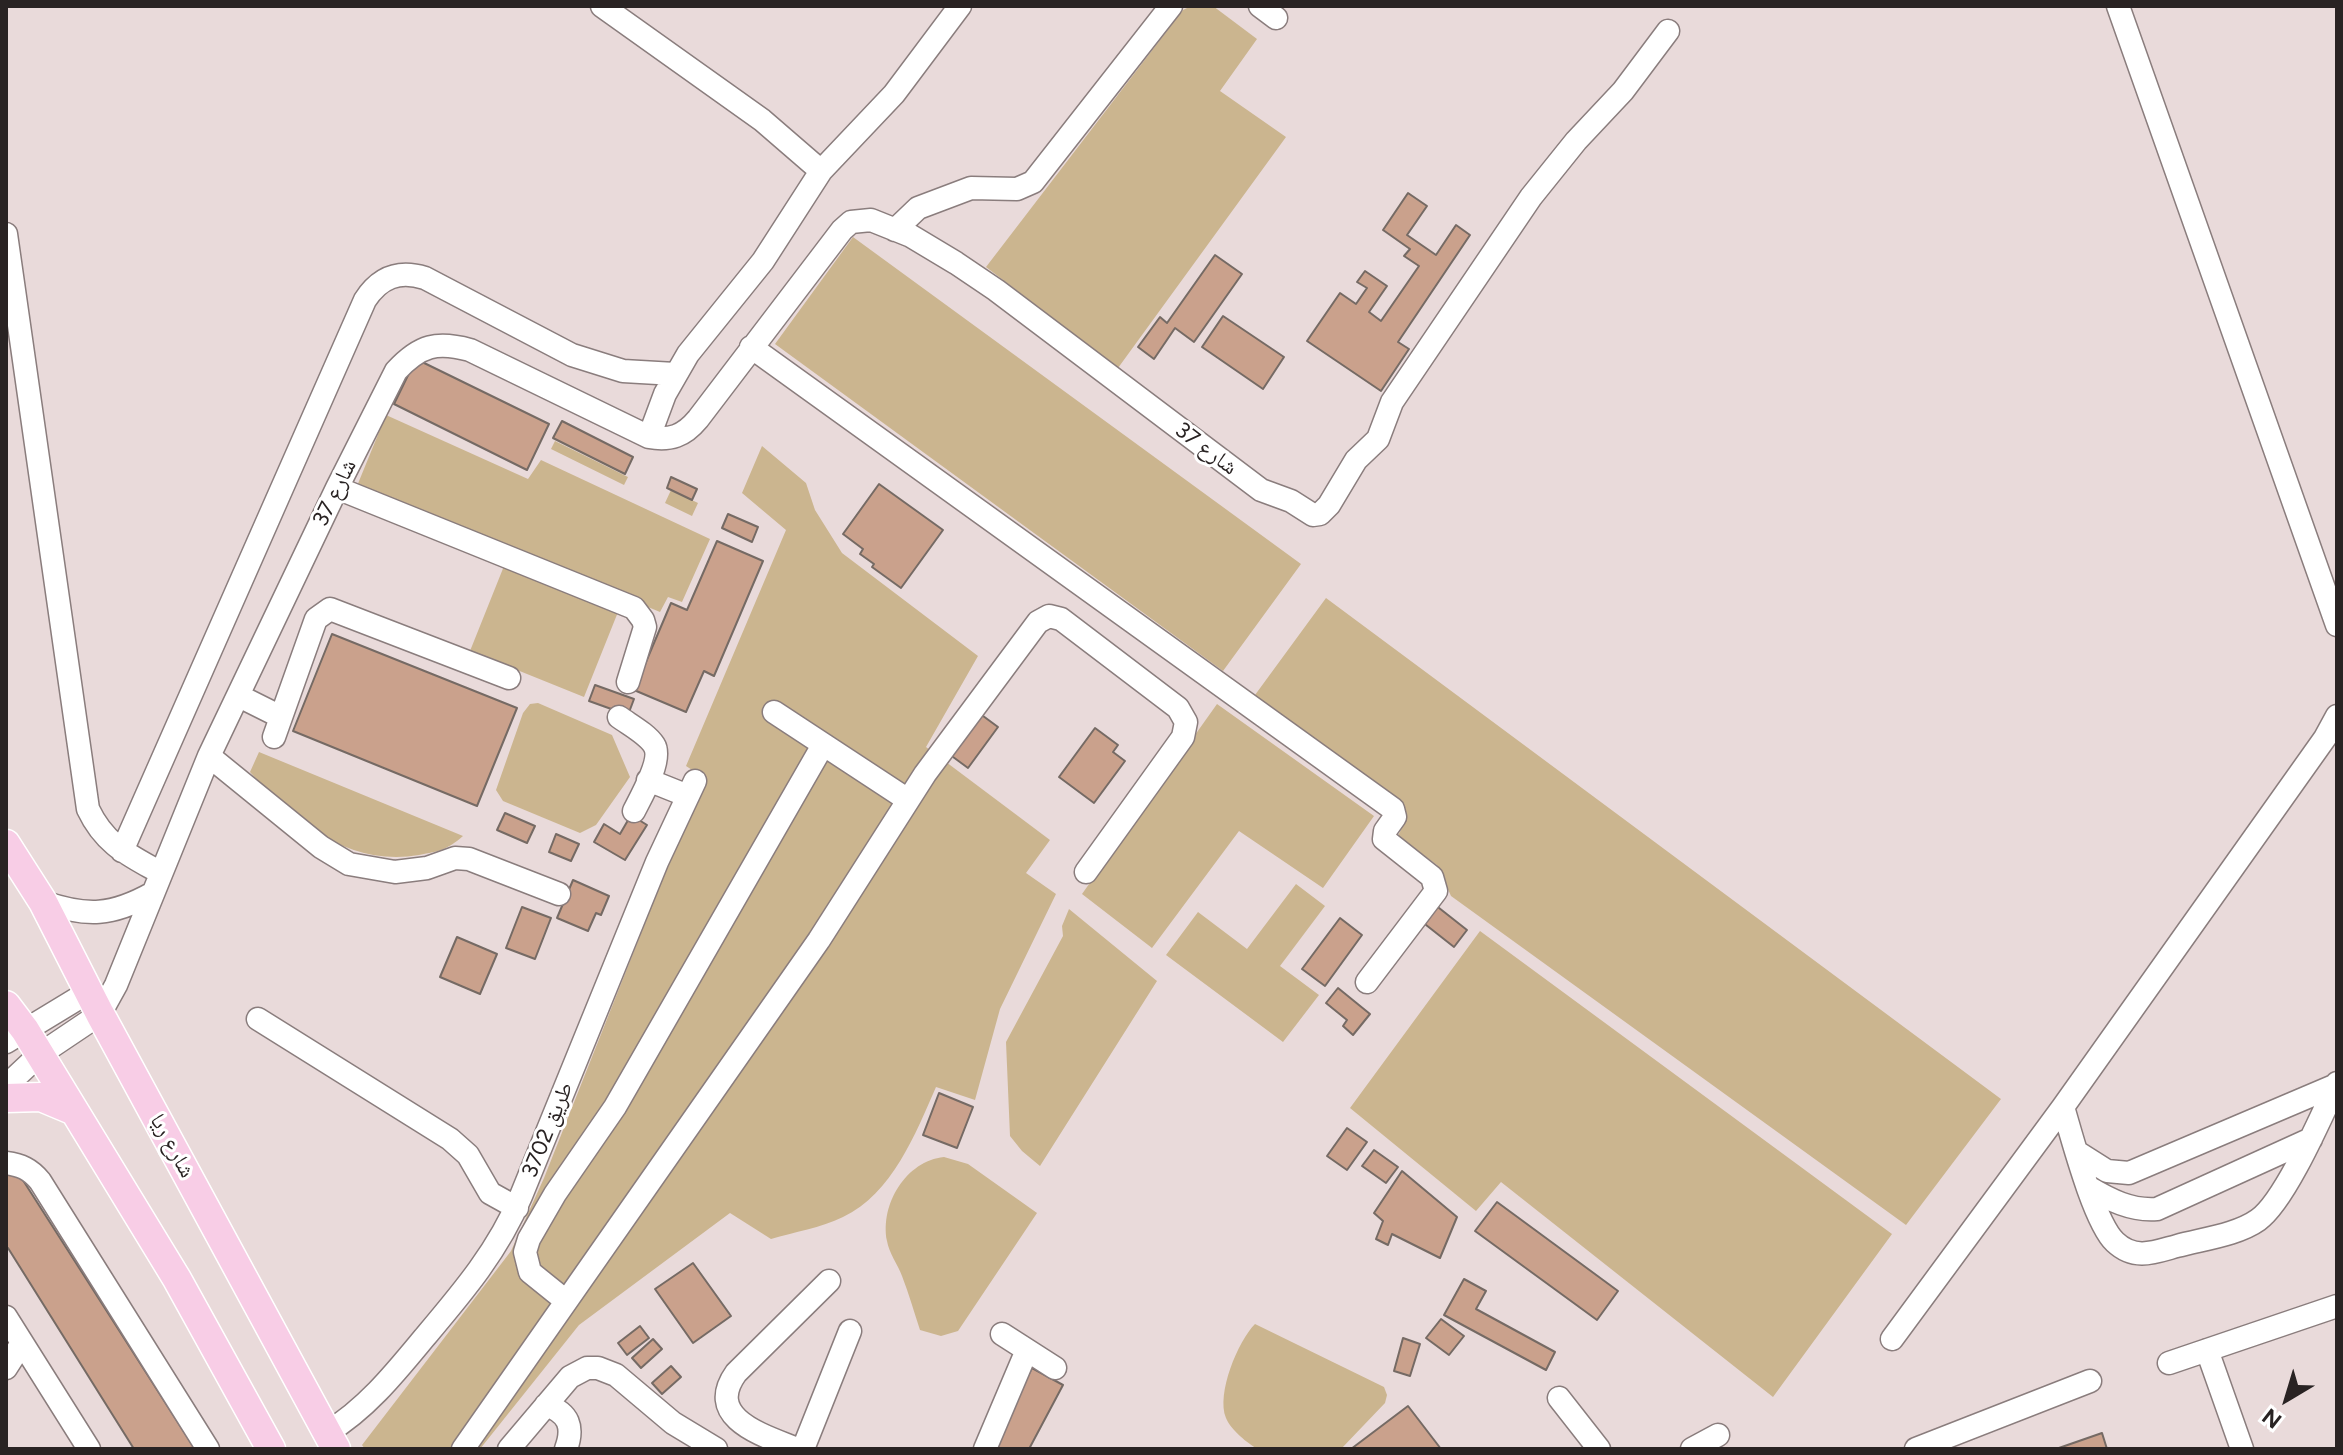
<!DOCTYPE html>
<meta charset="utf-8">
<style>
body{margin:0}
#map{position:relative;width:2343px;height:1455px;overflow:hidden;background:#e9dada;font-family:Figtree,sans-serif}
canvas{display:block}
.frame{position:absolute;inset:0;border:8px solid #292323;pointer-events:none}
.north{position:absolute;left:2247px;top:1359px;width:80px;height:80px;-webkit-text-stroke:6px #fff;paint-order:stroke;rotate:218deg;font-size:22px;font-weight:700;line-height:32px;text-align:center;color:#292323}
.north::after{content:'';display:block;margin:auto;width:28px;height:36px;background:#292323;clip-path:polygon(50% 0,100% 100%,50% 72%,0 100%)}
</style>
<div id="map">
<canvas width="2343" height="1455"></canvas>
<div class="frame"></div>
<div class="north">N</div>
</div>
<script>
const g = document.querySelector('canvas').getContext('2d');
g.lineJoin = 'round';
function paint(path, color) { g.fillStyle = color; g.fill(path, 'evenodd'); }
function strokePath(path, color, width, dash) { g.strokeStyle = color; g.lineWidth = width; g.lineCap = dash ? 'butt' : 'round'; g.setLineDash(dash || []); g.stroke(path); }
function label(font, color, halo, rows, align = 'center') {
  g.font = font + ' Figtree,"Noto Naskh Arabic",sans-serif'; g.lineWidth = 6; g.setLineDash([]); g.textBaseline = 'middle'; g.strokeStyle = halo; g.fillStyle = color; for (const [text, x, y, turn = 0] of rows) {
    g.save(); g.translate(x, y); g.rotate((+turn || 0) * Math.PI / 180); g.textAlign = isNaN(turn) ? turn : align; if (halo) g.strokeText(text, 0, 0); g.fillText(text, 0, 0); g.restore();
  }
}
const green = new Path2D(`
 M1191,6H1213L1257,39L1220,91L1286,137L1118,368L986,267L1183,10Z
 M853,237L1301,564L1223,671L775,344Z
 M386,415L528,479L541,460L710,539L682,602L668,597L660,612L357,486Z
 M555,441L628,477L624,485L551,449Z
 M762,446L806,483L815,510L842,553L978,656L926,747L1050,840L1026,873L1056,894L1000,1009L975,1100L936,1087C916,1133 892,1194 843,1217C821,1228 794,1232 771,1239L730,1213L579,1325L480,1449H365L362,1445L511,1251L544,1178L703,777L686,766L786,530L742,493Z
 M671,490L698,503L692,516L665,503Z
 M504,566L618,612L584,697L470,651Z
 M1326,598L2001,1099L1906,1225L1451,896L1437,865L1398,836L1407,817L1404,807L1255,695Z
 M538,703L612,735L630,777L596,825L580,833L503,801L496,790L523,713L530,704Z
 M1217,704L1374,816L1323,888L1239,831L1152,948L1082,894Z
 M259,752L463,836C447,850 440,851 419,855C349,867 294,822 250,772Z
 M1296,884L1325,906L1280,966L1319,995L1283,1042L1166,955L1198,912L1247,949Z
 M1069,909L1157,981L1040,1166L1022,1151L1010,1136L1006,1042L1063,936L1062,926Z
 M1480,931L1892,1234L1773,1397L1501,1182L1476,1211L1350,1108Z
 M944,1157L968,1164L1037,1213L958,1331L941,1336L920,1330C914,1312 909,1294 902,1276C898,1265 889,1253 887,1241C880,1204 906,1161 944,1157Z
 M1255,1324L1384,1387L1387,1395L1385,1403L1341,1449H1258C1248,1444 1230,1429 1226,1418C1216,1394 1238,1341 1255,1324Z`);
const building = new Path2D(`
 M1408,193L1427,206L1407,235L1436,255L1456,225L1470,235L1398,342L1409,349L1381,391L1307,341L1340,293L1356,304L1367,288L1357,282L1365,271L1387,286L1369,312L1381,321L1419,266L1404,256L1410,249L1383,230Z
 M1215,255L1242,274L1194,342L1175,328L1154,359L1138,347L1160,317L1167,323Z
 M1223,316L1284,357L1263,389L1202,347Z
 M416,359L549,424L527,470L394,404Z
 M562,421L633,457L625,474L553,438Z
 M671,477L697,489L692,500L667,488Z
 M879,484L943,530L901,588L872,567L874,564L860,554L863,549L843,534Z
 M728,514L758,527L752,542L722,528Z
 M717,541L763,561L714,676L704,671L686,712L634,690L671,603L687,610Z
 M332,634L517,708L477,806L293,731Z
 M595,685L634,699L628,715L589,701Z
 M979,713L998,727L968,768L949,754Z
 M1095,728L1118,745L1113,752L1125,761L1094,803L1059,777Z
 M505,813L535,826L527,843L497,830Z
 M631,815L647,825L625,860L594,842L604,824L620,834Z
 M556,834L579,844L571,861L549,852Z
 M573,880L609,896L601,915L596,913L588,931L557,918Z
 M1434,904L1467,930L1454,947L1421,921Z
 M522,907L551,918L535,959L506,948Z
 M1340,918L1362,935L1325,986L1302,969Z
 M457,937L497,954L480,994L440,977Z
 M1338,988L1370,1014L1353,1035L1343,1026L1347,1020L1326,1003Z
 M939,1093L973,1107L957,1148L923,1135Z
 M1347,1128L1367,1142L1347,1170L1327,1156Z
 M1374,1150L1398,1167L1386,1183L1362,1166Z
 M1402,1171L1457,1217L1440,1258L1392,1234L1388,1245L1376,1239L1383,1221L1374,1213Z
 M6,1172L19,1174L195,1449H134L8,1248L6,1251Z
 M1497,1202L1618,1291L1597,1320L1475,1231Z
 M693,1263L731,1316L693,1343L655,1289Z
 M1464,1279L1486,1291L1476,1309L1555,1352L1546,1370L1444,1315Z
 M1441,1319L1464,1336L1449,1355L1426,1338Z
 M640,1326L649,1338L627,1355L618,1343Z
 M1403,1338L1420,1344L1410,1376L1394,1371Z
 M653,1339L662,1349L641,1368L632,1358Z
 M671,1366L681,1377L662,1394L652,1383Z
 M1032,1368L1063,1385L1029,1449H1001L991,1443Z
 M1408,1406L1441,1449H1351Z
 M2102,1433L2107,1449H2056Z`);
const minor = new Path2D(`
 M602,6L762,120L821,171
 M1260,6L1276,18
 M2118,6L2337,625
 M895,230L918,208L971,188L1017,189L1033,182L1171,6
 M6,234L88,809C105,845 129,855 161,873
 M751,347L1393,809L1395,817L1385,831L1384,839L1432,877L1436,891L1367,982
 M649,437L665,394L688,354L763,261L821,171L894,94L960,6
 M337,488L634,608L643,620L645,627L628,682
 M239,696L281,717
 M774,712L908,800
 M619,717C630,725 647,734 654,745C663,759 641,797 634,811
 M274,737L316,619L330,609L509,678
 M209,756L321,847L349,864L395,872L427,868L455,858L469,859L559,894
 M648,780L688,796
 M122,851L365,300C380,277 399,270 425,278L572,355L623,371L675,374
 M43,902C87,917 112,916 153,893
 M258,1019L450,1139L468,1155L490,1193L517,1208
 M6,1042L90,991
 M6,1086L39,1055L100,1014L116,985L209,756L337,488L396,371C420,345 437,341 470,350L649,437C670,441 684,436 698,419L842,230L851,222L871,220L911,236L956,263L996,290L1261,490L1291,501L1313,515L1320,514L1329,505L1356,460L1378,439L1392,402L1531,197L1576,141L1623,91L1668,31
 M2063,1107C2072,1137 2094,1222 2115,1242C2135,1261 2155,1252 2177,1246C2202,1239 2237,1235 2258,1220C2285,1201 2322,1115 2337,1083
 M2077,1152L2107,1171L2129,1173L2336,1085
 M6,1163C21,1165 30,1169 40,1181L208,1449
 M2088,1187C2110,1200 2131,1211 2157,1209L2311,1139
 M566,1301L530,1272L525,1252L529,1239L555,1194L615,1107L823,745
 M6,1317L89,1449
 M1002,1334L1055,1368
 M1892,1339L2063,1107L2325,738L2337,716
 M2207,1350L2242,1449
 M2169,1363L2337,1306
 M6,1368L22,1343
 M1559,1398L1599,1449
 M546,1405C569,1413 574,1427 566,1449
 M328,1432C367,1408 395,1373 424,1338C462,1293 498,1251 521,1196L657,862L695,781
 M463,1449L819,940L925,774L1038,622L1049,616L1061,619L1178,708L1186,722L1183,737L1086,872
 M509,1449L570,1377L587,1368H598L616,1375L673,1423L716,1449
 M797,1449C766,1436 703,1419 736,1373L829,1281
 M803,1449L850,1331
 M985,1449L1027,1350
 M1692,1449L1718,1435
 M1916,1449L2090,1381`);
const major = new Path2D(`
 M6,844L43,902L100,1014L336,1449
 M6,1005L25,1030L177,1279L271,1449
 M6,1098L41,1097L72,1110`);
const streetNames = [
 ["شارع 37",1206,449,37],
 ["شارع 37",335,493,-64],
 ["طريق 3702",548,1130,-68],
 ["شارع ريا",172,1146,61]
];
paint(green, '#cbb58f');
paint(building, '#caa18c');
strokePath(building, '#756a64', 2);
strokePath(minor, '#8a7d7d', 25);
strokePath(major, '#fff', 31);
strokePath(minor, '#fff', 22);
strokePath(major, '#f8cde6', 28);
label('22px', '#292323', '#fff', streetNames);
</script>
